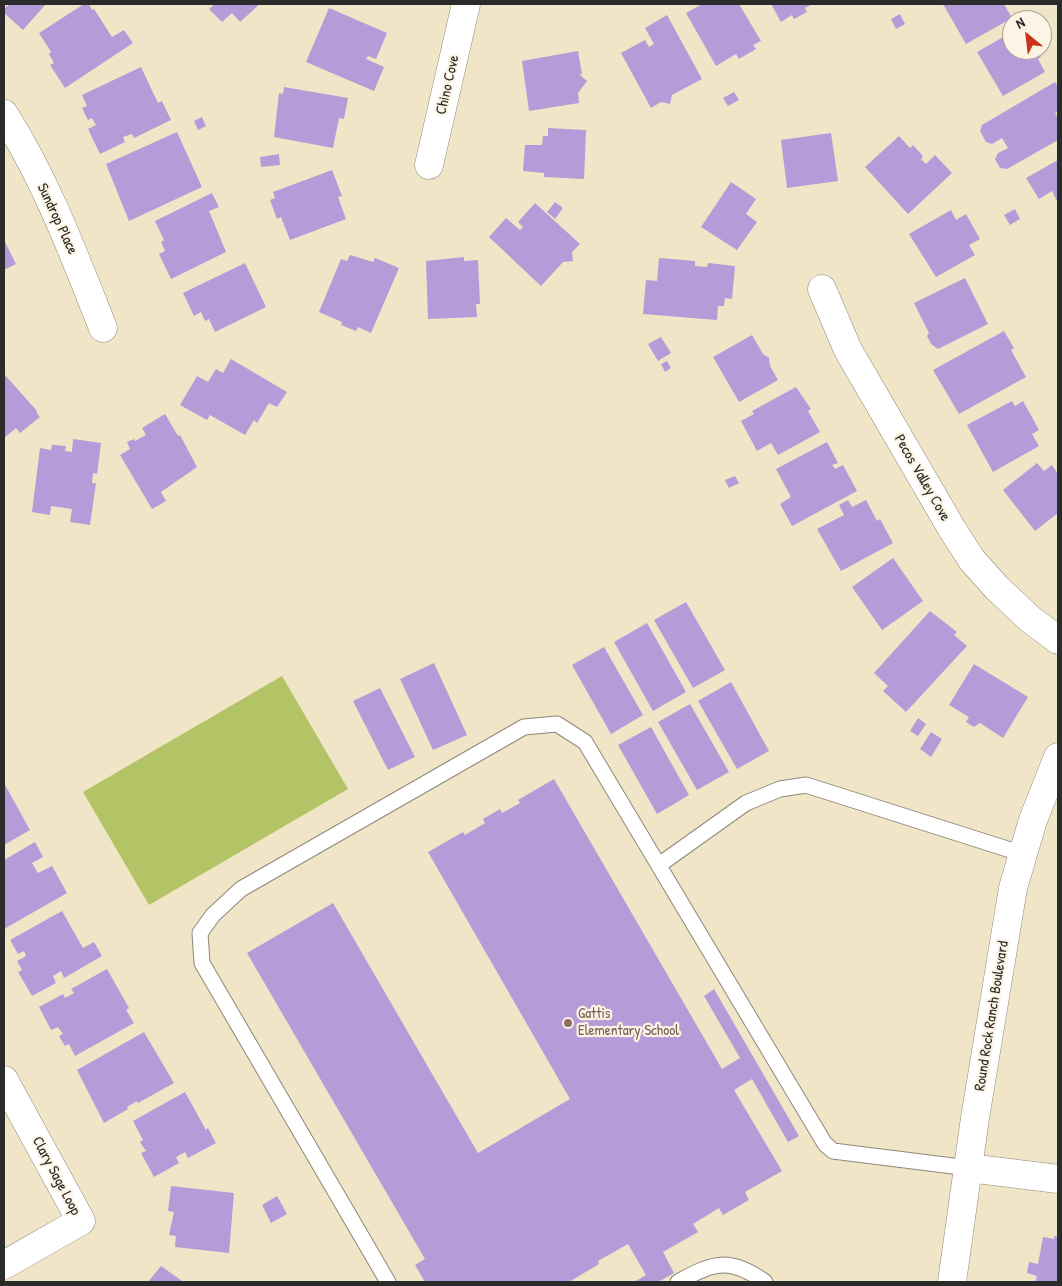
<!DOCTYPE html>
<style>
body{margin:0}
#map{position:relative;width:1062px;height:1286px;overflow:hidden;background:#f1e5c7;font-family:"Patrick Hand",sans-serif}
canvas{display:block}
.frame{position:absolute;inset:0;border:5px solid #2b2b2b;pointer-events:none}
.north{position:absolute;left:1002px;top:10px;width:50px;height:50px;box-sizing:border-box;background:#fcf5e5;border:1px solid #a8a49b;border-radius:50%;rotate:331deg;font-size:14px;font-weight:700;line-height:20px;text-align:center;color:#2b2b2b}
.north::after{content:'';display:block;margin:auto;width:18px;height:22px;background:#c8321e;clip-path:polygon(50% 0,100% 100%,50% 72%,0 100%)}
</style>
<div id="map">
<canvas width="1062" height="1286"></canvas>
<div class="frame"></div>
<div class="north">N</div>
</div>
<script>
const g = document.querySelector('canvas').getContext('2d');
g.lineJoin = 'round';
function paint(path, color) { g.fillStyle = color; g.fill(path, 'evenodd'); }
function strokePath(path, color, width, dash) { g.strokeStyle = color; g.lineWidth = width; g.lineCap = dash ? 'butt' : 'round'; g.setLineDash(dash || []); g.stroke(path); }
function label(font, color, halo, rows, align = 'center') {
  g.font = font + ' "Patrick Hand",sans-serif'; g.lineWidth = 4.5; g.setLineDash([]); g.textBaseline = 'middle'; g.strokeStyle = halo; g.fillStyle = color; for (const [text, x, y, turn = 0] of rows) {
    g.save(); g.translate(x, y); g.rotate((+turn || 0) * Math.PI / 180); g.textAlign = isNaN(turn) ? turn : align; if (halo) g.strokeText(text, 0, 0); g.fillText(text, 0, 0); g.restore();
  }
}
const green = new Path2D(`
 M282,676L348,789L149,905L83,792Z`);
const building = new Path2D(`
 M9,4H46L23,30L4,13V9Z
 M84,4H89L92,10L94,9L112,37L124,30L133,43L65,88L50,65L54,63L49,54L51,52L39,33Z
 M215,4H260L240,22L232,13L222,22L209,9Z
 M702,4H739L761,41L753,45L756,49L739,59L736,54L716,66L686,13Z
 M771,4H812L805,8L807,12L794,19L792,15L781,22Z
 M943,4H1004L1012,18L966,44Z
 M329,8L387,33L376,59L368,56L366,59L384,67L374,91L306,62Z
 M900,14L905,24L896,29L891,19Z
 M667,15L702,79L672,95L670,104L661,102L651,108L621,53L645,40L649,47L654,44L645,28Z
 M1012,32V50H1037L1041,57L1038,59L1045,72L1003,96L977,52Z
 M578,51L582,74H579L587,81L578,93L579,103L529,111L522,61Z
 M141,67L158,103L162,101L171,120L134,138L132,134L123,137L125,142L100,154L88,129L96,125L92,118L88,120L82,108L87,106L82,95Z
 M1055,82L1058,87V111L1055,113L1058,118V140L1007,169L1000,168L995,159L998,153L1008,148L1002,138L992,144L986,142L980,131L982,125Z
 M284,87L348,98L344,119L339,118L333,148L274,137L279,93L283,94Z
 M734,92L739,100L728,106L723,98Z
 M202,117L206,126L198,130L194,121Z
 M548,128L586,130L584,179L544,177V173L523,171L525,145H542L543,136H548Z
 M177,132L202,187L129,221L106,164Z
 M831,133L838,181L787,188L781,140Z
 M899,136L910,148L913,145L923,156L921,159L926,164L935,155L952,173L908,214L865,167Z
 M279,154L280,165L261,167L260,157Z
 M1058,160V203L1052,191L1039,199L1026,178Z
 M332,170L342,196L338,197L346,219L290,240L281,217L277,219L270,200L275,198L273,192Z
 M731,182L756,199L746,214L757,222L737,250L701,227Z
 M212,193L219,207L209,211L226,252L171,279L159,254L165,251L161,242L164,240L155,221Z
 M555,202L563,208L555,219L547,212Z
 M535,203L580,244L572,252L573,261L563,262L541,286L489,237L506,218L520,230L523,227L518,222Z
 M1015,209L1020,219L1010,225L1004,215Z
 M951,210L956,220L966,214L980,239L969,245L975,255L936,277L909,234Z
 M4,240L16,264L4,270Z
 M350,255L373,262L375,258L399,268L371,333L358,327L356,331L341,325L342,322L319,312L341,259L347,261Z
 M464,257V261L478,260L480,304H476L477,317L428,319L426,261Z
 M659,258L695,261V266L707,267L708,263L735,266L732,299L725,298L724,306H718L717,320L643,314L646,280L657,281Z
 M245,263L266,307L215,332L209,319L205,321L201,312L194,316L183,293Z
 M965,278L988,324L938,349L931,344L927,336L929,333L914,303Z
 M1004,331L1014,348L1011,350L1026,377L959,414L933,370Z
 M752,335L763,354L769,358L770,366L778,380L739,402L713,357Z
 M661,337L671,353L658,361L648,344Z
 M231,359L287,392L277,407L269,403L257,423L254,420L245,435L210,415L207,420L180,405L197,376L208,382L216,369L223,373Z
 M667,361L671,368L665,372L661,364Z
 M5,375L37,411L36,412L40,417L20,433L16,428L4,438Z
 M796,387L811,409L808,411L820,432L778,455L771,443L757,451L741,421L754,414L752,411Z
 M1012,401L1015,406L1023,401L1039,430L1032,434L1039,446L993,472L967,425Z
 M165,414L178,436L180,435L197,467L161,492L166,501L152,509L120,455L130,449L127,442L134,439L135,441L146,435L142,428Z
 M73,439L101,443L97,474L93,473L92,483H96L90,525L70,522L72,509L51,506L50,515L32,512L40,448L51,450L52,445H54L66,446L65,451L72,452Z
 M827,442L838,463L832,465L835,469L843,465L857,491L792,526L780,504L791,497L776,469Z
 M1037,463L1044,471L1052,465L1058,474V513L1035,531L1003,490Z
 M735,476L739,483L729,488L725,480Z
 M848,500L852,507L866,500L877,521L880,519L893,543L841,571L817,529L844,515L839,505Z
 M893,558L923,601L882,630L852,587Z
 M686,602L725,670L693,688L654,620Z
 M930,611L957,632L954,635L967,646L906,712L883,691L888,686L874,673Z
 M647,623L686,692L653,711L614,642Z
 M604,647L643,715L611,734L572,665Z
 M434,663L467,735L433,750L400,679Z
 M974,664L1028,697L1003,738L980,723L974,727L966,722L969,717L949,705Z
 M731,682L769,751L737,769L698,701Z
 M380,688L415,757L388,770L353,701Z
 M690,704L729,772L697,790L658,722Z
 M918,718L926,724L918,736L910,731Z
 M651,727L689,795L657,814L618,745Z
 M931,732L942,739L931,757L920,749Z
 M554,779L722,1069L740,1058L704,996L714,989L799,1136L788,1142L752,1079L734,1090L782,1171L745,1192L749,1200L723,1215L719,1208L693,1224L698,1232L663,1252L674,1273L658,1282H634L646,1275L628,1244L598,1261L599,1264L569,1282H425L415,1265L425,1259L247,953L333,903L478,1153L570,1099L428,852L463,832L465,835L485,823L483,819L500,809L502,813L520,803L518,800Z
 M4,783L30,830L4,845Z
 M35,842L43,857L32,863L38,873L52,866L67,893L4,929V860Z
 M62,911L83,948L94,942L102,956L64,978L61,971L53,976L56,983L32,996L18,972L22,970L17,961L26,956L24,951L18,954L10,940Z
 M107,969L129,1008L126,1010L134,1023L75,1056L69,1044L65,1046L59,1036L63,1034L58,1027L51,1030L39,1007L63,994L65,998L74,993L71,989Z
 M144,1032L174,1083L138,1103L137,1101L127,1107L128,1109L104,1123L77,1070Z
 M185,1092L206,1130L208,1128L216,1143L188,1158L185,1152L176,1157L179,1163L154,1177L141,1153L146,1151L140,1142L143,1140L133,1121Z
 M171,1186L234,1193L229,1253L175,1247L176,1236L169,1235L174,1212L168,1211Z
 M277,1196L287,1214L271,1223L262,1205Z
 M1054,1236L1058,1237V1282H1035L1037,1276L1027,1273L1029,1262L1038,1264L1043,1237L1054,1239Z
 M161,1266L182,1281L181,1282H148Z`);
const service = new Path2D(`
 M659,865L746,803L780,789L806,785L1023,854
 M388,1282L202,963L200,933L213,915L241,889L524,727L557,724L585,742L825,1144L833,1151L969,1168
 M678,1282C714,1262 730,1257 765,1282`);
const minor = new Path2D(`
 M4,114C46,180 74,255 103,328
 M429,165L466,4
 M822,289L848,350L952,529L972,560L997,588L1030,619L1058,640
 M4,1080L81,1221L4,1265
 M969,1168L1058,1179
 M952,1282L975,1118L1013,888L1033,820L1058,757`);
const markers = [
 [568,1023,5,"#8d6e63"]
];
const streetNames = [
 ["Chino Cove",448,85,-77],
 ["Sundrop Place",57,219,65],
 ["Pecos Valley Cove",922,478,60],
 ["Round Rock Ranch Boulevard",992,1016,-81],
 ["Clary Sage Loop",56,1176,62]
];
const educationNames = [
 ["Gattis",578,1014],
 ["Elementary School",578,1031]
];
paint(green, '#b3c467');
paint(building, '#b59bd8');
strokePath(service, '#8e8879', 17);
strokePath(minor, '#8e8879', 29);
strokePath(service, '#fff', 15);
strokePath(minor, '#fff', 28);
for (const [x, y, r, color] of markers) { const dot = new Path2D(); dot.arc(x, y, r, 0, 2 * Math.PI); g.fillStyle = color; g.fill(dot); strokePath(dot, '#fcf5e5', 2); }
label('15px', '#2b2b2b', '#fcf5e5', streetNames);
label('15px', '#785e54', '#fcf5e5', educationNames, 'left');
</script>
